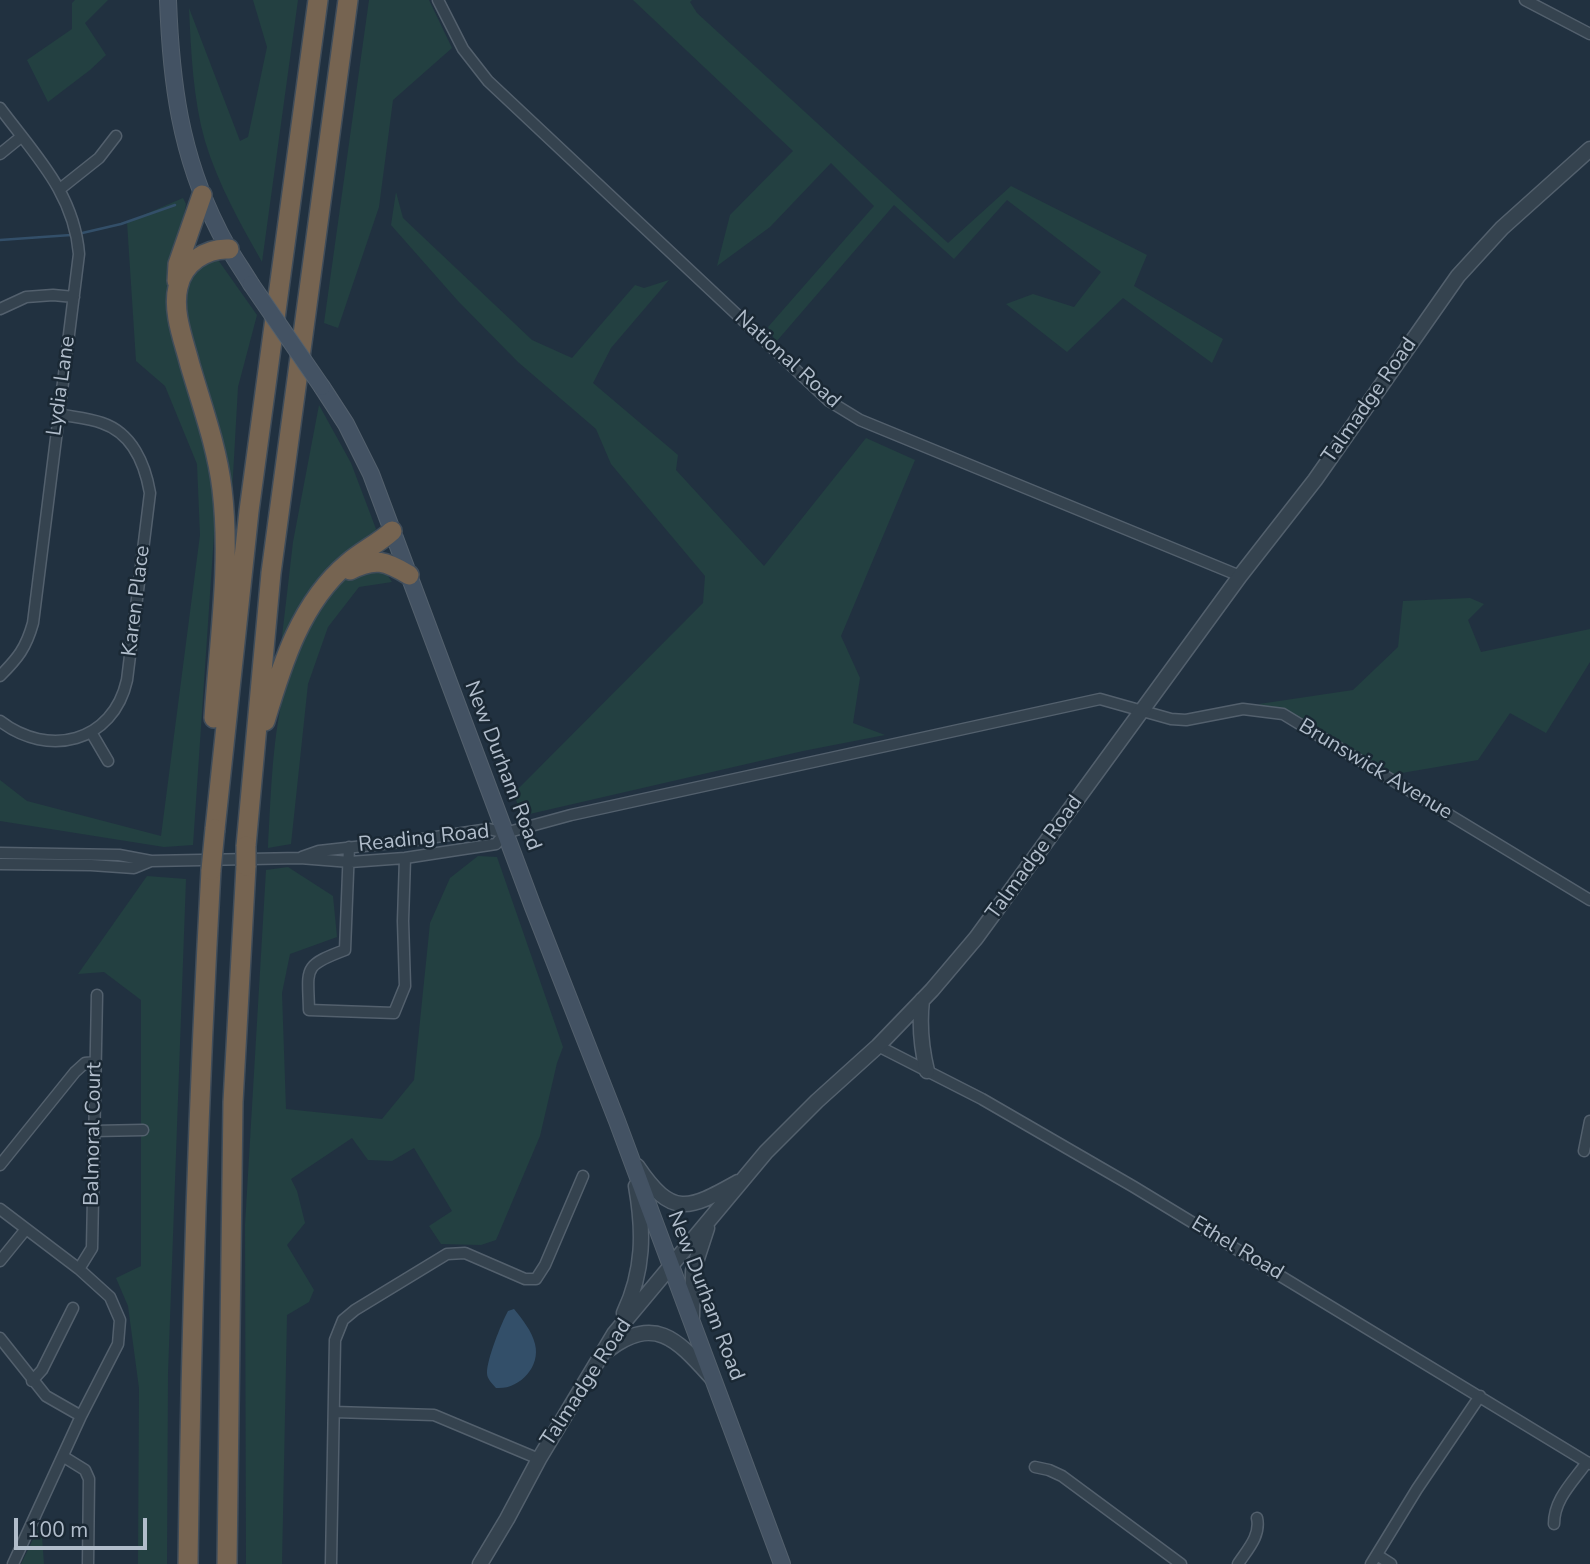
<!DOCTYPE html>
<style>
body{margin:0}
#map{position:relative;width:1590px;height:1564px;overflow:hidden;background:#213140;font-family:"Nunito Sans",sans-serif}
canvas{display:block}
.scale{position:absolute;left:14px;top:1518px;width:133px;height:32px;box-sizing:border-box;border:4px solid #b1bdcb;border-top:0;padding-left:9px;font-size:21px;line-height:24px;white-space:nowrap;color:#b1bdcb;-webkit-text-stroke:5px #1a2834;paint-order:stroke}
</style>
<div id="map">
<canvas width="1590" height="1564"></canvas>
<div class="scale">100 m</div>
</div>
<script>
const g = document.querySelector('canvas').getContext('2d');
g.lineJoin = 'round';
function paint(path, color) { g.fillStyle = color; g.fill(path, 'evenodd'); }
function strokePath(path, color, width, dash) { g.strokeStyle = color; g.lineWidth = width; g.lineCap = dash ? 'butt' : 'round'; g.setLineDash(dash || []); g.stroke(path); }
function label(font, color, halo, rows, align = 'center') {
  g.font = font + ' "Nunito Sans",sans-serif'; g.lineWidth = 5; g.setLineDash([]); g.textBaseline = 'middle'; g.strokeStyle = halo; g.fillStyle = color; for (const [text, x, y, turn = 0] of rows) {
    g.save(); g.translate(x, y); g.rotate((+turn || 0) * Math.PI / 180); g.textAlign = isNaN(turn) ? turn : align; if (halo) g.strokeText(text, 0, 0); g.fillText(text, 0, 0); g.restore();
  }
}
const green = new Path2D(`
 M75,0H108L85,23L106,55L90,70L48,102L27,60L72,29V3Z
 M253,0H298L262,262C240,223 218,184 205,141C193,99 191,51 189,8L240,141L248,137L267,47Z
 M369,0H429L452,48L393,100L379,207L338,328L324,323Z
 M633,0H692L690,2L697,13L948,243L1011,186L1147,255L1134,286L1223,339L1212,363L1123,298L1067,352L1006,304L1033,294L1074,307L1101,272L1007,200L954,259L894,205L776,342L768,327L874,206L831,163L770,227L717,266L730,215L793,151Z
 M396,192L403,218L532,340L572,358L635,285L644,288L669,280L611,348L593,383L678,455L676,470L764,566L866,438L915,460L841,636L860,678L853,723L885,735L803,751L521,816L514,793L703,603L705,576L611,464L596,429L518,362L458,301L391,225Z
 M183,198L186,204L167,310L209,451L215,520L193,845L164,847L0,821V780L27,801L161,836L200,535L197,464L165,386L136,361L127,222Z
 M216,257L257,315L238,387L232,493H228L183,318L184,284L200,265Z
 M319,405L351,463L376,529L374,538L345,555L322,575L281,645L293,542Z
 M367,570L386,573L392,582L359,587L328,627L308,684L291,844L268,848C273,765 272,670 325,601C330,595 336,585 342,580C348,575 359,573 367,570Z
 M1470,598L1484,604L1468,620L1481,652L1590,629V662L1546,733L1510,713L1478,760L1390,775L1259,704L1353,690L1398,647L1403,601Z
 M478,856L497,857L563,1047L557,1063L540,1136L496,1240L481,1245L441,1244L429,1226L452,1211L414,1148L392,1161L368,1160L352,1138L291,1179L297,1191L305,1223L287,1245L314,1290L309,1302L287,1315L282,1564H246L245,1225L266,870L288,867L333,896L337,937L290,954L282,993L286,1109L382,1119L414,1080L430,923L450,878Z
 M147,876L186,879L168,1373L167,1564H138L139,1388L128,1306L116,1278L141,1266V1000L104,972L78,974Z
 M41,1523L44,1564H21Z`);
const water = new Path2D(`
 M514,1309C522,1319 532,1331 535,1344C541,1367 519,1390 496,1388C492,1383 487,1379 487,1373C487,1359 501,1324 508,1311Z`);
const stream = new Path2D(`
 M78,234L121,224L175,205
 M0,240L71,235`);
const minor = new Path2D(`
 M438,0L463,49L488,81L829,401L860,420L1240,576
 M1525,0L1590,34
 M0,108C35,155 74,193 79,254L33,623C26,648 18,658 0,676
 M0,154L21,137
 M60,189L99,158L116,136
 M0,309L26,297L53,295L74,297
 M0,721C48,758 113,743 127,680L150,493C145,464 132,433 102,423C88,418 72,417 58,414
 M91,732L108,761
 M505,833L571,815L1100,699L1171,719L1186,720L1243,709L1283,714L1590,900
 M349,847L345,950C302,966 308,968 309,1010L394,1013L405,986L403,921L405,858
 M0,853L119,855L151,861L300,858L350,862L405,858L496,844L505,833
 M302,857L319,851L409,841L489,829L505,833
 M0,864L91,865L134,868L151,861
 M878,1046L982,1099L1134,1187L1590,1464
 M94,1131L143,1130
 M1584,1151L1590,1121
 M0,1165L75,1072L85,1063L95,1062
 M0,1209L79,1269L110,1297L120,1320L118,1344L81,1416L13,1564
 M0,1261L26,1229
 M79,1269L92,1248L97,995
 M0,1338L46,1396L81,1416
 M32,1381L42,1370L73,1308
 M334,1412L434,1415L539,1459
 M64,1457L85,1470L89,1479L88,1564
 M1035,1467L1049,1470L1062,1476L1181,1564
 M1554,1524C1554,1499 1573,1482 1587,1462
 M1377,1555L1391,1564
 M331,1564L335,1340L343,1320L355,1310L447,1254L465,1253L525,1279H536L545,1265L583,1176
 M1238,1564C1247,1550 1261,1536 1257,1518
 M1371,1564L1417,1489L1480,1396`);
const tertiary = new Path2D(`
 M922,1000C919,1025 921,1046 927,1071
 M637,1166C672,1218 688,1210 738,1182
 M624,1313C644,1271 644,1231 636,1186
 M692,1317L693,1271L707,1228
 M608,1350C656,1313 679,1342 712,1378
 M480,1564L507,1519L539,1459L614,1334L766,1152L817,1101L878,1046L932,990L976,938L1240,576L1315,480L1458,276L1502,228L1590,149`);
const secondary = new Path2D(`
 M168,0C171,82 180,154 218,229C227,248 240,266 251,284
 M322,387L346,424L371,474L533,907L617,1121L782,1564`);
const motorway = new Path2D(`
 M177,281L178,264L202,195
 M350,570C375,557 386,561 409,575
 M214,718C219,642 231,564 222,489C217,447 202,406 190,365C184,341 172,312 178,287C183,263 206,248 229,249
 M265,721C282,664 301,602 348,563C362,551 379,543 392,531
 M215,829L249,511L318,0
 M246,846L271,573L348,0
 M188,1564C191,1332 198,1101 211,870
 M227,1564L233,1102L246,866`);
const secondaryBridge = new Path2D(`
 M251,284L322,387`);
const motorwayBridge = new Path2D(`
 M246,866V846
 M211,870L215,829`);
const streetNames = [
 ["National Road",787,360,42],
 ["Lydia Lane",62,386,-82],
 ["Talmadge Road",1370,401,-55],
 ["Karen Place",137,601,-83],
 ["New Durham Road",502,766,69],
 ["Brunswick Avenue",1375,770,31],
 ["Reading Road",424,839,-6],
 ["Talmadge Road",1035,858,-54],
 ["Balmoral Court",94,1134,-89],
 ["Ethel Road",1237,1249,31],
 ["New Durham Road",705,1296,69],
 ["Talmadge Road",587,1383,-57]
];
paint(green, '#234041');
paint(water, '#334f69');
strokePath(stream, '#334f69', 2.5);
strokePath(minor, '#53606d', 13);
strokePath(tertiary, '#53606d', 17);
strokePath(secondary, '#53606d', 18);
strokePath(motorway, '#404d5a', 22);
strokePath(minor, '#35434f', 10);
strokePath(tertiary, '#35434f', 14);
strokePath(secondary, '#435263', 16);
strokePath(motorway, '#766451', 19);
strokePath(secondaryBridge, '#53606d', 18, []);
strokePath(motorwayBridge, '#404d5a', 22, []);
strokePath(secondaryBridge, '#435263', 16);
strokePath(motorwayBridge, '#766451', 19);
label('21px', '#b1bdcb', '#1a2834', streetNames);
</script>
